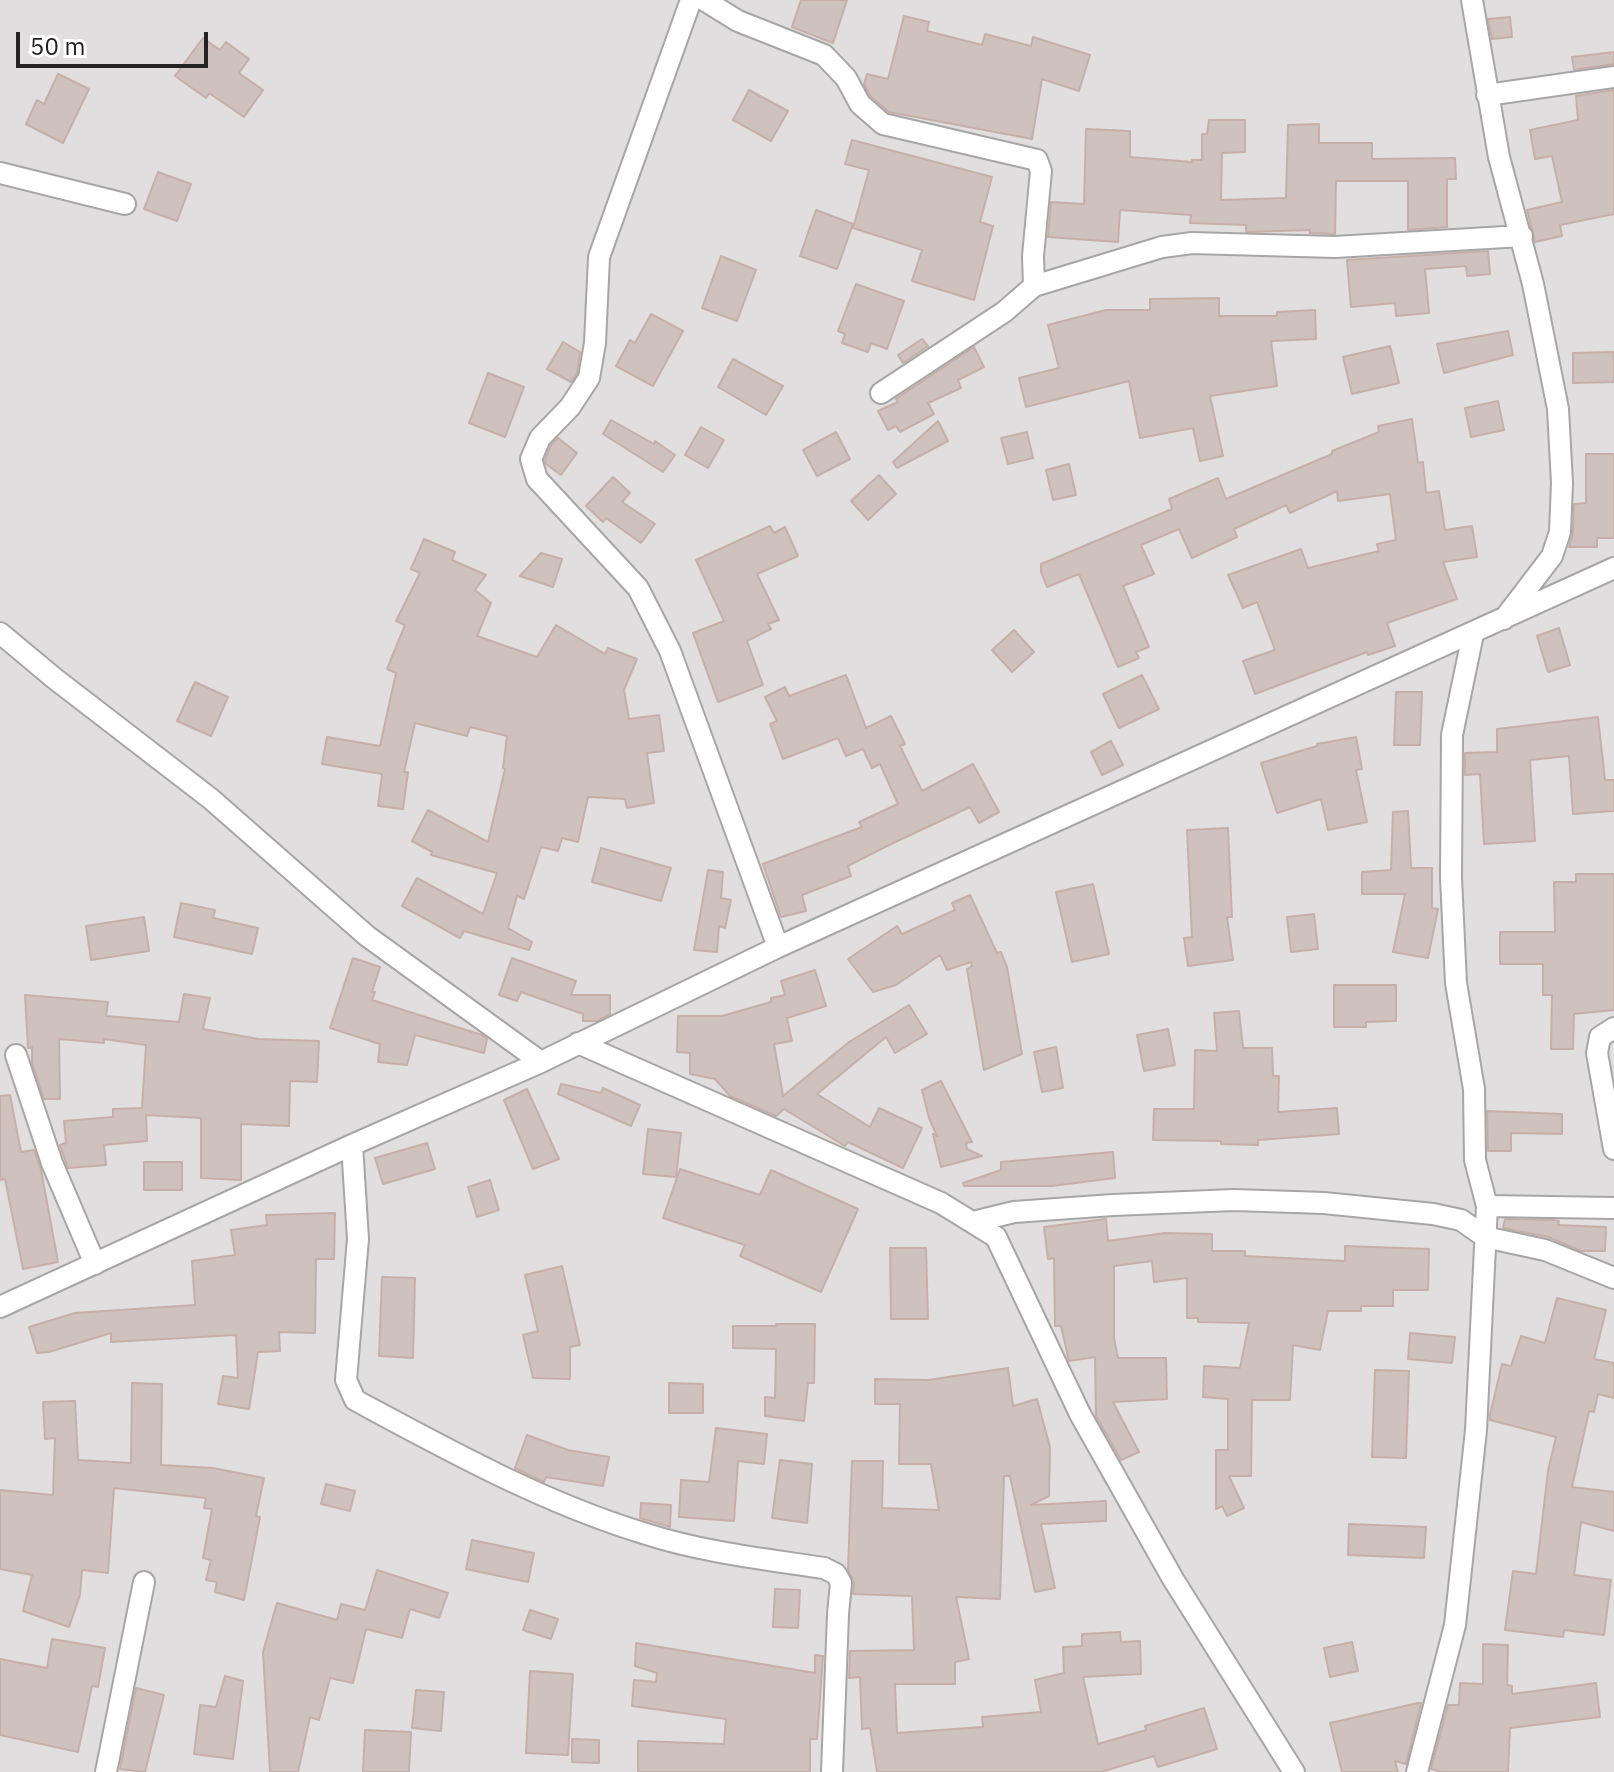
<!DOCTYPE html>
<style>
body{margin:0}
#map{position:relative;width:1614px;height:1772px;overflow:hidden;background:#f2ece8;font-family:"IBM Plex Sans",sans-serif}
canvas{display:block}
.scale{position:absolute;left:16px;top:32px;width:192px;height:36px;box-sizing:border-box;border:4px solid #222;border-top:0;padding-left:10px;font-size:24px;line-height:28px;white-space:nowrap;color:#222;-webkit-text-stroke:6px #fff;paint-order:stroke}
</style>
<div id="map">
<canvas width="1614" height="1772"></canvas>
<div class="scale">50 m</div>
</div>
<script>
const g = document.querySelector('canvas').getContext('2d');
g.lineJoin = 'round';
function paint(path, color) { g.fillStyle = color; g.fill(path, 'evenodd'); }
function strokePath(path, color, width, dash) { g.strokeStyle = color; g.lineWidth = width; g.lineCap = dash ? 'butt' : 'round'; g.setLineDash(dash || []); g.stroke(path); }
const residential = new Path2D(`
 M0,0H1614V1772H0Z`);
const building = new Path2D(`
 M801,0H847L833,43L792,27Z
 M904,16L929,22L927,31L982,45L985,34L1031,46L1033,37L1090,55L1079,91L1042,79L1032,139L889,112L870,96L864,84L867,74L888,79Z
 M1510,17L1512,37L1492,39L1488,19Z
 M203,38L220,50L226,42L249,59L239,73L263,90L244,117L209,93L206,98L175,76Z
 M1614,52V64L1574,70L1572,57Z
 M58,74L89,89L63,143L26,124L37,100L44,104Z
 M749,90L788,111L771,141L733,120Z
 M1614,90V214L1560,225L1562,236L1535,242L1527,210L1562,202L1552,156L1535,159L1530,130L1578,120L1576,96Z
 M1209,120H1245V152L1222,153L1221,200L1286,198L1288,125L1319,124V143H1372V159L1455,158L1456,179H1447V227L1408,230V181H1336L1335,234L1310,233V230L1246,232V225L1190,223L1191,215L1120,210L1118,242L1048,237L1051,202L1084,204L1086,129L1130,131V157L1192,162V160H1202V134H1207Z
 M852,140L992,177L980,222L993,226L974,300L912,281L922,250L853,228L869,170L845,164Z
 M158,172L191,184L177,221L144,209Z
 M816,210L853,224L837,269L800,256Z
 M1488,251L1490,274L1467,276L1466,266L1425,269L1429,313L1396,316L1395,303L1351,307L1347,260Z
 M721,256L756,270L737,321L702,308Z
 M856,284L904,301L887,349L871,343L868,352L842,343L845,334L838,331Z
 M1219,298V316H1277V312L1315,310L1316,339L1271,341L1277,386L1210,396L1223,456L1200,461L1193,428L1140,438L1129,381L1026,407L1019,378L1059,368L1048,325L1106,310H1150V299Z
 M651,314L683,331L653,386L616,366L630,340L635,343Z
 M1508,331L1513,355L1444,373L1437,344Z
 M922,339L928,346L903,363L898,355Z
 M563,342L580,352L577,373L571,382L547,369Z
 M1390,346L1399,383L1352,394L1343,357Z
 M974,347L984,367L958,380L961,388L928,403L934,414L900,432L896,426L888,430L878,411L898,402L896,399Z
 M1614,352V382L1573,383V353Z
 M733,359L783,386L766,415L718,387Z
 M488,373L524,387L505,437L469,423Z
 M1498,401L1504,430L1471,437L1465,408Z
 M1412,419L1418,463L1423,462L1426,493L1439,491L1445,530L1472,526L1477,557L1443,562L1457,599L1387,623L1395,646L1368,655L1367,652L1255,694L1243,661L1275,650L1257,602L1243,608L1228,575L1301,549L1308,568L1379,551L1377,544L1396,540L1390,494L1338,501L1337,491L1290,513L1286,505L1234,529L1237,537L1192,558L1179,529L1141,545L1154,574L1123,586L1149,647L1136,652L1139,658L1118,667L1079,574L1047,587L1041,572V564L1172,509L1169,499L1218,478L1226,499L1332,454V451L1379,432L1378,426Z
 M611,420L654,444L655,441L675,455L663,472L603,434Z
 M938,421L948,441L897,468L893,462Z
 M701,427L724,440L708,468L685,455Z
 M836,432L850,459L817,476L803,450Z
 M1027,432L1033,458L1008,464L1001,438Z
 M558,438L577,453L561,475L546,464L545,460L551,445Z
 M1586,454H1614V538H1597V547H1569L1573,533L1574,504L1586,503Z
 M1069,464L1076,495L1053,500L1046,470Z
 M879,475L896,494L868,520L851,501Z
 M613,477L630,493L622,502L655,524L641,543L606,518L603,522L586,506Z
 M770,526L774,533L785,527L798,556L757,574L779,620L768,624L771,629L747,641L763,685L718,702L693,633L724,621L696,560Z
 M424,539L455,552L452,560L486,575L475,590L491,603L477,636L537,657L556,625L605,654L608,648L637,659L624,690L629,719L659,715L664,751L647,753L654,803L627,808L625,799L588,797L578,842L562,838L558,851L541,847L524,899L517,896L508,928L532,942L529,950L464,931L460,938L402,906L417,878L483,914L497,873L431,855L432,852L412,841L428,810L488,842L505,769L503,768L507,736L470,727L467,736L415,723L404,772H408L403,809L378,806L382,774L322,764L327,737L380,746L396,673L387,669L405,625L396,621L420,573L411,569Z
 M541,553L562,559L553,587L520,576Z
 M1559,628L1570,665L1548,672L1537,636Z
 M1014,630L1034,652L1012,672L992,650Z
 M846,675L866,728L891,716L905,744L900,746L922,791L973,764L999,812L979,823L970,807L887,846L848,866L851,876L802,895L806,911L781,917L763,864L862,827L859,822L898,804L880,764L872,768L863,749L846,756L838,738L783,759L770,724L777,721L765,697L785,687L789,696Z
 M1142,675L1159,709L1119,728L1103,694Z
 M195,682L228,697L211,736L177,721Z
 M1396,692H1422L1420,745H1394Z
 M1598,717L1605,780H1614V811L1573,814L1569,756L1530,760L1535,841L1484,844L1480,774L1465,775V753L1497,752V729Z
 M1356,737L1362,769L1356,770L1367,822L1328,830L1321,799L1277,813L1261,763L1317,746V744Z
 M1111,741L1123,765L1102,775L1091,752Z
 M1408,811L1411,868H1432V908L1438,909L1428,958L1393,952L1405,894H1362V872L1391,870L1393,812Z
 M1228,828L1232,917H1227L1233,960L1188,966L1184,938L1192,937L1187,830Z
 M601,848L671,868L661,901L592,882Z
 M708,870L723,872L721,898L731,900L725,928L719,926L717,952L694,950Z
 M1576,874H1614V1010L1574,1014L1573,1049H1551L1552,995H1543V964H1500V932H1555L1554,882H1576Z
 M1093,884L1109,954L1072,962L1056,892Z
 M970,895L997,953L1001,952L1007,967L1022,1054L984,1070L967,969L972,966L971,962L947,970L940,955L896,985L873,992L848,959L897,926L902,934L955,910L952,903Z
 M181,903L215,910L213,918L258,928L252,954L174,937Z
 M1314,914L1318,949L1291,952L1287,917Z
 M144,917L149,951L91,960L86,926Z
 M353,958L380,967L372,992H375L372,1000L482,1035L487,1039L484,1053L415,1035L407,1065L378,1062L380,1044L330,1028Z
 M512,958L576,981L571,995H610V1014L597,1021H583V1014L521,992L517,1001L499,995Z
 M815,970L826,1006L787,1018L792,1041L774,1044L783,1096L849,1042L909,1005L927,1034L895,1053L886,1037L817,1094L870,1127L879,1108L922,1128L903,1168L848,1142L845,1146L784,1109L776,1116L730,1096L715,1079L690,1074V1053L677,1052L678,1016H722L771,1002V998L785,995L781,981Z
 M1334,985H1396V1021L1366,1022V1027H1334Z
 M184,994L210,998L203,1029L258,1039L319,1041L317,1082L290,1081L289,1126L241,1124V1180L201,1178V1118L146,1115L147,1141L104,1145L106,1165L68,1168L60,1145L66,1143L64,1121L113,1117V1109L142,1108L146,1045L104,1039V1043L59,1039L60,1099H44L32,1063V1047L28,1048L25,995L108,1002L106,1016L179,1022Z
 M1239,1011L1243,1048H1272L1273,1076H1279L1278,1112L1337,1108L1339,1134L1258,1140V1145L1221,1144V1141L1153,1140L1154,1109H1194L1195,1050L1217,1051L1214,1013Z
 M1168,1029L1175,1065L1144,1071L1137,1035Z
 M1056,1047L1063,1088L1042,1092L1034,1052Z
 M941,1081L972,1142L966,1143L967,1149L982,1156L941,1167L933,1134L937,1136L929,1118L922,1090Z
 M561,1084L601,1093L603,1088L640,1105L631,1126L558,1094Z
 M527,1089L559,1159L533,1169L504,1100Z
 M10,1095L21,1152L34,1150L41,1170L58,1262L23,1269L5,1179L0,1180V1096Z
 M1487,1111L1562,1114V1134L1511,1133V1151H1488Z
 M648,1129L681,1133L676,1177L643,1174Z
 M427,1143L435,1169L383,1184L375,1158Z
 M1113,1152L1115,1178L1052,1186H964L963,1183L1001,1170V1162Z
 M144,1162H182V1190H144Z
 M680,1169L760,1195L771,1170L858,1209L821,1292L740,1256L745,1245L663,1218Z
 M490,1180L499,1210L477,1217L468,1187Z
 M335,1213L334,1259H316L315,1333L279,1332L280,1351L258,1352L249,1409L218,1404L223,1376L238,1378L236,1335L111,1342V1333L49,1352L37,1353L29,1327L75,1313L195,1305L192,1261L235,1255L231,1230L267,1225L266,1215Z
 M1106,1219L1108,1241L1165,1233L1212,1234V1251H1245V1256L1345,1261V1246L1429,1249L1428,1290H1393V1306H1361V1311H1328L1320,1350L1293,1345L1290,1400H1252L1251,1476H1229L1244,1508L1227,1516L1222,1506L1216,1509V1450H1228V1399L1203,1397L1204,1366L1240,1368L1249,1323L1198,1322V1318H1187V1278L1154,1282L1152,1261L1114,1266V1338L1118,1358H1166L1167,1399L1113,1402L1139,1452L1121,1460L1096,1416L1095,1357L1069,1361L1061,1326H1055L1054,1258L1048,1259L1044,1227Z
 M1505,1219L1553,1220L1559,1221L1558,1225L1606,1227L1605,1251H1581L1548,1237L1503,1228Z
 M890,1248H926L928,1319H891Z
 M562,1266L580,1345L570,1347V1379L533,1378L523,1335L538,1331L525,1275Z
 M382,1277L415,1278L413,1358L379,1356Z
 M1557,1298L1606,1310L1594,1359L1614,1363V1398L1598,1394L1594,1412L1589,1411L1572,1487L1614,1492V1531L1581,1522L1574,1575L1611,1580L1604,1635L1564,1630L1563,1637L1505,1630L1513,1571L1536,1574L1548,1471L1556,1437L1490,1420V1415L1502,1364L1511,1366L1521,1336L1545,1343Z
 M776,1324H815L814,1383H808L804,1421L765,1416V1397L775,1398L776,1349L733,1348V1326H776Z
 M1410,1333L1455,1337L1452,1363L1408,1359Z
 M1008,1368L1013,1406L1037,1399L1050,1447L1049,1496L1031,1505L1106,1501V1521L1041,1524L1055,1588L1035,1592L1010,1476H1004L1000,1599L956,1597L969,1659L955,1662V1684H895L897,1733L983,1727L982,1717L1041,1712L1035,1680L1064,1673L1063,1647L1082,1646V1634L1120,1632L1121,1642L1140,1641L1141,1674L1083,1677L1098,1744L1146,1730L1145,1726L1204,1708L1217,1749L1158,1767L1154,1756L1101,1772H877L870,1728L862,1729L860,1677L849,1678L850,1651L914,1650L912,1596L853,1594L854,1583L848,1569L852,1461H883L882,1508L939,1510L931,1464H899L900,1404H875V1379L928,1380Z
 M1375,1370L1409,1371L1406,1458L1372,1457Z
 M132,1383L162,1384L161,1465L213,1468L264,1478L256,1516L260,1517L244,1600L215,1592L217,1582L206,1580L211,1560L203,1558L212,1509L204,1508L206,1498L114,1488L108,1573L82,1570L80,1595L69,1627L23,1611L32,1575L0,1569V1490L53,1495L55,1438L45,1439L43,1402L75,1401L78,1460L131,1463Z
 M669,1383L703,1384V1413H669Z
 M716,1428L767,1434L764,1464L738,1461L734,1521L679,1517L681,1480L709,1482Z
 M527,1435L568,1450L609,1457L603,1486L546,1477L544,1482L515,1468Z
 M780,1460L812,1464L807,1523L772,1518Z
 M326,1484L355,1491L350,1511L321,1504Z
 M641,1503L671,1505L670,1527L640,1518Z
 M1349,1524L1426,1527L1424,1558L1348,1555Z
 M472,1540L534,1553L528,1582L466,1569Z
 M377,1570L448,1593L439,1618L410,1609L402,1638L366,1629L353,1683L330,1678L319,1720L310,1717L298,1772H270L263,1652L277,1603L337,1620L341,1604L365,1610Z
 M775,1589L800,1590L798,1628L773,1627Z
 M530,1610L558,1619L551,1639L523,1630Z
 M52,1639L105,1648L98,1687L92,1686L78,1752L0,1735V1659L47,1668Z
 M1352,1642L1358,1671L1330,1677L1324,1648Z
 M636,1643L815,1673V1655L823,1656L817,1739H810V1772H638V1741L724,1744L726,1719L632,1706L634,1680L656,1682L657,1673L635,1666Z
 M1483,1644L1508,1645L1507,1685L1512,1686V1694L1596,1683L1600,1717L1510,1728L1508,1772H1442L1431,1769L1448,1705H1459L1460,1683L1483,1684Z
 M530,1671L573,1674L568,1755L526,1753Z
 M225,1676L243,1681L233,1759L194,1754L200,1705L216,1707Z
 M136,1688L164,1695L145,1772L120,1769Z
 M416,1690L444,1692L441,1731L412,1728Z
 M1418,1703H1421L1406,1764L1395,1761L1398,1772H1342L1330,1723Z
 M365,1730L411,1732L409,1772H363Z
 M572,1739L599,1740V1763L572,1762Z`);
const street = new Path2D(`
 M691,0L599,257L595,343L589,378L570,407L540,438L531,459L537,479L638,588L670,651L778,947
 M704,0L738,21L824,55L846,78L860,104L883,124L1037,160L1041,171L1033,256L1034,286L1162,247L1192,243L1335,247L1522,236
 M1472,0L1499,157L1533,284L1558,409L1562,483L1560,532L1552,556L1504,619
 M1487,95L1614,77
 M0,173L125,204
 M881,393L1004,312L1034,286
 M0,633L54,678L211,799L367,936L541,1062
 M1614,1028L1600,1037L1597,1053L1614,1149
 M578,1043L941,1203L996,1237L1080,1414L1173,1579L1294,1772
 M16,1055L52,1163L95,1264
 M352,1145L358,1239L346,1380L355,1400C448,1450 542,1502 643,1533C701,1552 764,1559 824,1568L836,1574L841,1583L838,1614L832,1772
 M1487,1206L1614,1208
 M973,1222L1014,1212L1113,1205L1234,1200L1324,1203L1433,1214L1461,1220L1485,1237L1545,1250L1614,1278
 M0,1307L352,1145L541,1062L778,947L1614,568
 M106,1772L144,1582
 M1417,1772L1455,1625L1476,1430L1487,1206L1475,1160L1474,1089L1456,983L1451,878L1452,735L1473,634`);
paint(residential, '#e0dedf');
paint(building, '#cfc1bd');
strokePath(building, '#c6afa8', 2);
strokePath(street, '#a6a6a6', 24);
strokePath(street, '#fff', 20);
</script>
